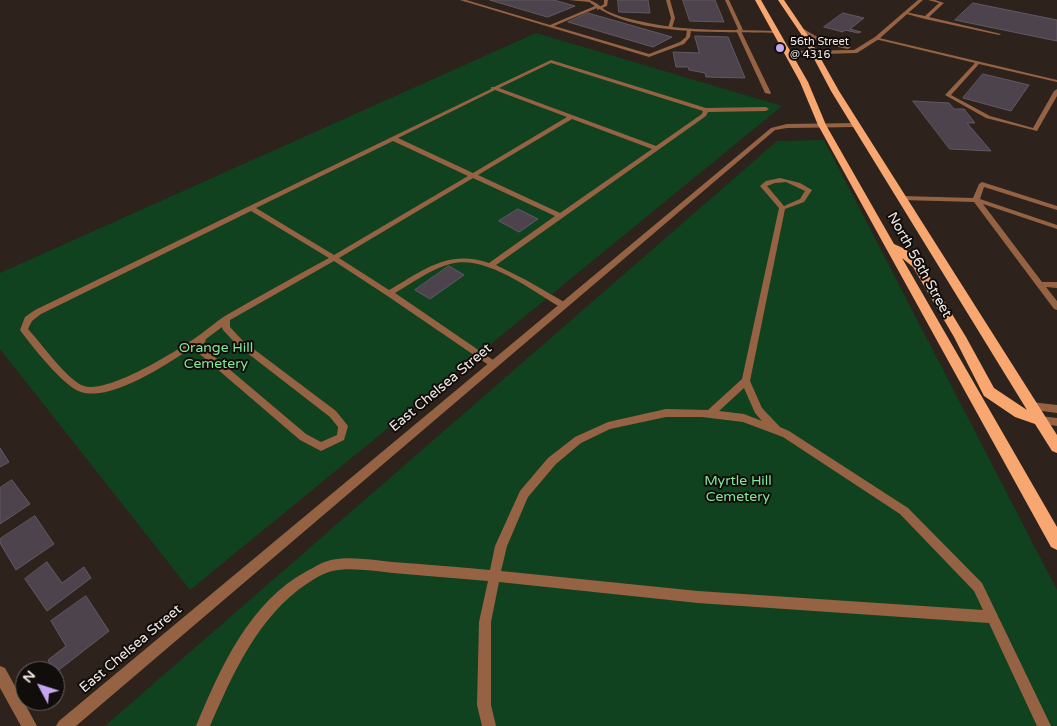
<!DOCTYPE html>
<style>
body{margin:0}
#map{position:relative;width:1057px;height:726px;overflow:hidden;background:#2d221c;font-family:"Varela Round",sans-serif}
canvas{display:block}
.north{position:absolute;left:15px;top:661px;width:50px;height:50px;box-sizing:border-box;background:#110d0a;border:1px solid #6b6562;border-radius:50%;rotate:310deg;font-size:14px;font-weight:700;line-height:20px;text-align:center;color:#f1e9e5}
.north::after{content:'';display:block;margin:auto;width:18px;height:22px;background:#c4a7f1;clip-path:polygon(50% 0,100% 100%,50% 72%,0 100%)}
</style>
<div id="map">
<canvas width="1057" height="726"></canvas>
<div class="north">N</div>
</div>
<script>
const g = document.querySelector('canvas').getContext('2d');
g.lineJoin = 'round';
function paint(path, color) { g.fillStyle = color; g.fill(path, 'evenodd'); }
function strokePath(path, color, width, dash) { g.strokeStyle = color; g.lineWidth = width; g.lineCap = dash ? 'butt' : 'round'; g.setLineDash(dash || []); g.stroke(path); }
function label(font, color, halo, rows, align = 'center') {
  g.font = font + ' "Varela Round",sans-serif'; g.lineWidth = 4; g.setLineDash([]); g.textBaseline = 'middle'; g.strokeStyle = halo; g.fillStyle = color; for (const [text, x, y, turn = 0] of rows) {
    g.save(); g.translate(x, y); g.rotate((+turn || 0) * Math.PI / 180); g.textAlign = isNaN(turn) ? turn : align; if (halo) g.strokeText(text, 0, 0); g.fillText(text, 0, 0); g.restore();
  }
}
const green = new Path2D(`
 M536,33L782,106L190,590L0,349V273Z
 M824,140L1057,590V726H105L777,141Z`);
const building = new Path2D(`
 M490,0H554L575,6L548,17Z
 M618,0H648L650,13L619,12Z
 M683,0H715L724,22L690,21Z
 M973,3L1057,20V41L955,20Z
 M588,13L672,37L653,47L568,22Z
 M843,13L864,18L850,29L861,32L858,33L845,30L843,32L824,27Z
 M695,36L728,37L745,78L706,77L705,73L689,70L688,67H676L673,52L699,53Z
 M983,74L1029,85L1011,111L963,98Z
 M913,101L949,103L954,109H964L975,123H967L991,151L950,149Z
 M518,209L538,219L519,232L499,221Z
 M449,266L464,275L430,299L415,290Z
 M0,448L9,462L0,467Z
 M12,480L30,504L0,524V488Z
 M35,516L54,544L16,570L0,543V539Z
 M47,562L62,583L84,567L91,578L47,611L25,579Z
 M86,596L109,631L55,673L48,660L66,646L51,621Z`);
const service = new Path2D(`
 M460,0H466L550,25L595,6H597L598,8L604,4V0H608L607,6L597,10V8L554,26L649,54L680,42L686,37L687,30L689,29L691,30L690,37L684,44L649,57Z
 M569,0H590L591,1L589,2Z
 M666,0H670L675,18L672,28L670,29L668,28L671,18Z
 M725,0H729L743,30L741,31L771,93L770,94L765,93L736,30L738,29Z
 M928,0H935L944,3L929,17L1001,34L999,35L925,19L903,13L905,12L925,16L939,3Z
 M875,37L1057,80V82L979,64L951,95L990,116L1033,128L1054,91L1057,89V96L1037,131L986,118L945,95L975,63L875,39Z
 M551,60L706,108L766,107L769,109L766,111L708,112L706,116L496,265L526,280L566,303L567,305L566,307H560C531,290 485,254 450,264C431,269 412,283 395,293L496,362L497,364L496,366H490L386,295L334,261L230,320V327L243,341L336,411L348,426L344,440L321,451L300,440L195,350V346C168,363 112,402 81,392C65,388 30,344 20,330L25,317L35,310L491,89V87H494ZM551,63L703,111L702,114L656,146L499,88ZM495,90L567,117L473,173L398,138ZM572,119L652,149L560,213L478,175ZM393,141L468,176L334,255L256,208ZM473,178L555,216L489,263C448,249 424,270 389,290L339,258ZM251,211L329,258C294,277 259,296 225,316C217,321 209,328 201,334C180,349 109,394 84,386C68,381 41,343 28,329L32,321L41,314ZM222,327L223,330L237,345L330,417L338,427L337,435L321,442L306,434L203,347L206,339Z
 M780,178L800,183L812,190L804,202L785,209L750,381L762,408L780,427L789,431L908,508L982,583L1051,726H1037L989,623L698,603L499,582L491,622V705L496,726H482L477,705L479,622L488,581C456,578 424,576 393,573C373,571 351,567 332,571C320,574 308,583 298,590C254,625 232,676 210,726H196C220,669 249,602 307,571C315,567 322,562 331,560C350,556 372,560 392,562C424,564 457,567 490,570L495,546L520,491L548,458L575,437L608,422L666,409L708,410L742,379L779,208L760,186L766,181ZM786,182L805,191L800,199L784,206L767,186L775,183ZM744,388L755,413L762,421L744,414L719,411ZM666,417H702L743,422L783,437L900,514L974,591L983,610L698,591L501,571L507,546L528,497L556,464L581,443L610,429Z
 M982,182L1057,206V210L984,187L980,199L1057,225V229L983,204L1042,282H1057V288L1046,287L1057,301V310L1054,309L974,202L902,200L899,198L902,196L973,198L979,184Z
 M1031,402L1057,405V413L1028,409L1026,406L1028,403Z
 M1040,416L1057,418V426L1037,423L1035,420L1037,417Z`);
const minor = new Path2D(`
 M587,0C595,0 600,7 607,11C619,17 634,20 648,23C689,32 734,29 776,31L778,32L776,33C721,31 630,38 587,0Z
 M787,124L857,123L860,125L857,127L787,128L775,130L76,726H56L59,721L771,128Z
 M0,666L5,668L37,726H21L0,688Z`);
const tertiary = new Path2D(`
 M918,0H923L879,39L857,53L788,55L785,53L788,51L854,50L875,37Z
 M798,28H802L826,42L851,47L848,49L823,44L798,30Z`);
const primary = new Path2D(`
 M755,0H761L808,82L826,125L894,244L905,249L921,263L966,337L994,388L1027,410L831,91L801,34L778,0H784L807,34L839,91L1057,435V453L1052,451L1035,424L1015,417L984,396L954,337L913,267L902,258L1057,527V550L1051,547L818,125L800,82Z`);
const markers = [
 [780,48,5,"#c4a7f1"]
];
const farPoinames = [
 ["56th Street",790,42],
 ["@ 4316",790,55]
];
const streetNames = [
 ["North 56th Street",919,265,61],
 ["East Chelsea Street",441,388,-40],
 ["East Chelsea Street",131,649,-40]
];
const parkNames = [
 ["Orange Hill",216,348],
 ["Cemetery",216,364],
 ["Myrtle Hill",738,481],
 ["Cemetery",738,497]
];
paint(green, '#104220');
paint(building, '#4d434c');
strokePath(building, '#635963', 1);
paint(service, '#956343');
paint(minor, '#956343');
paint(tertiary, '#956343');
paint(primary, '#f9a771');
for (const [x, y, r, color] of markers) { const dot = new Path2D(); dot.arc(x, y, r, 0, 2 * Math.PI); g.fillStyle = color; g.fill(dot); strokePath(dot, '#110d0a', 2); }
label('11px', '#f1e9e5', '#110d0a', farPoinames, 'left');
label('14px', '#f1e9e5', '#110d0a', streetNames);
label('14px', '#80e799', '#110d0a', parkNames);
</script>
